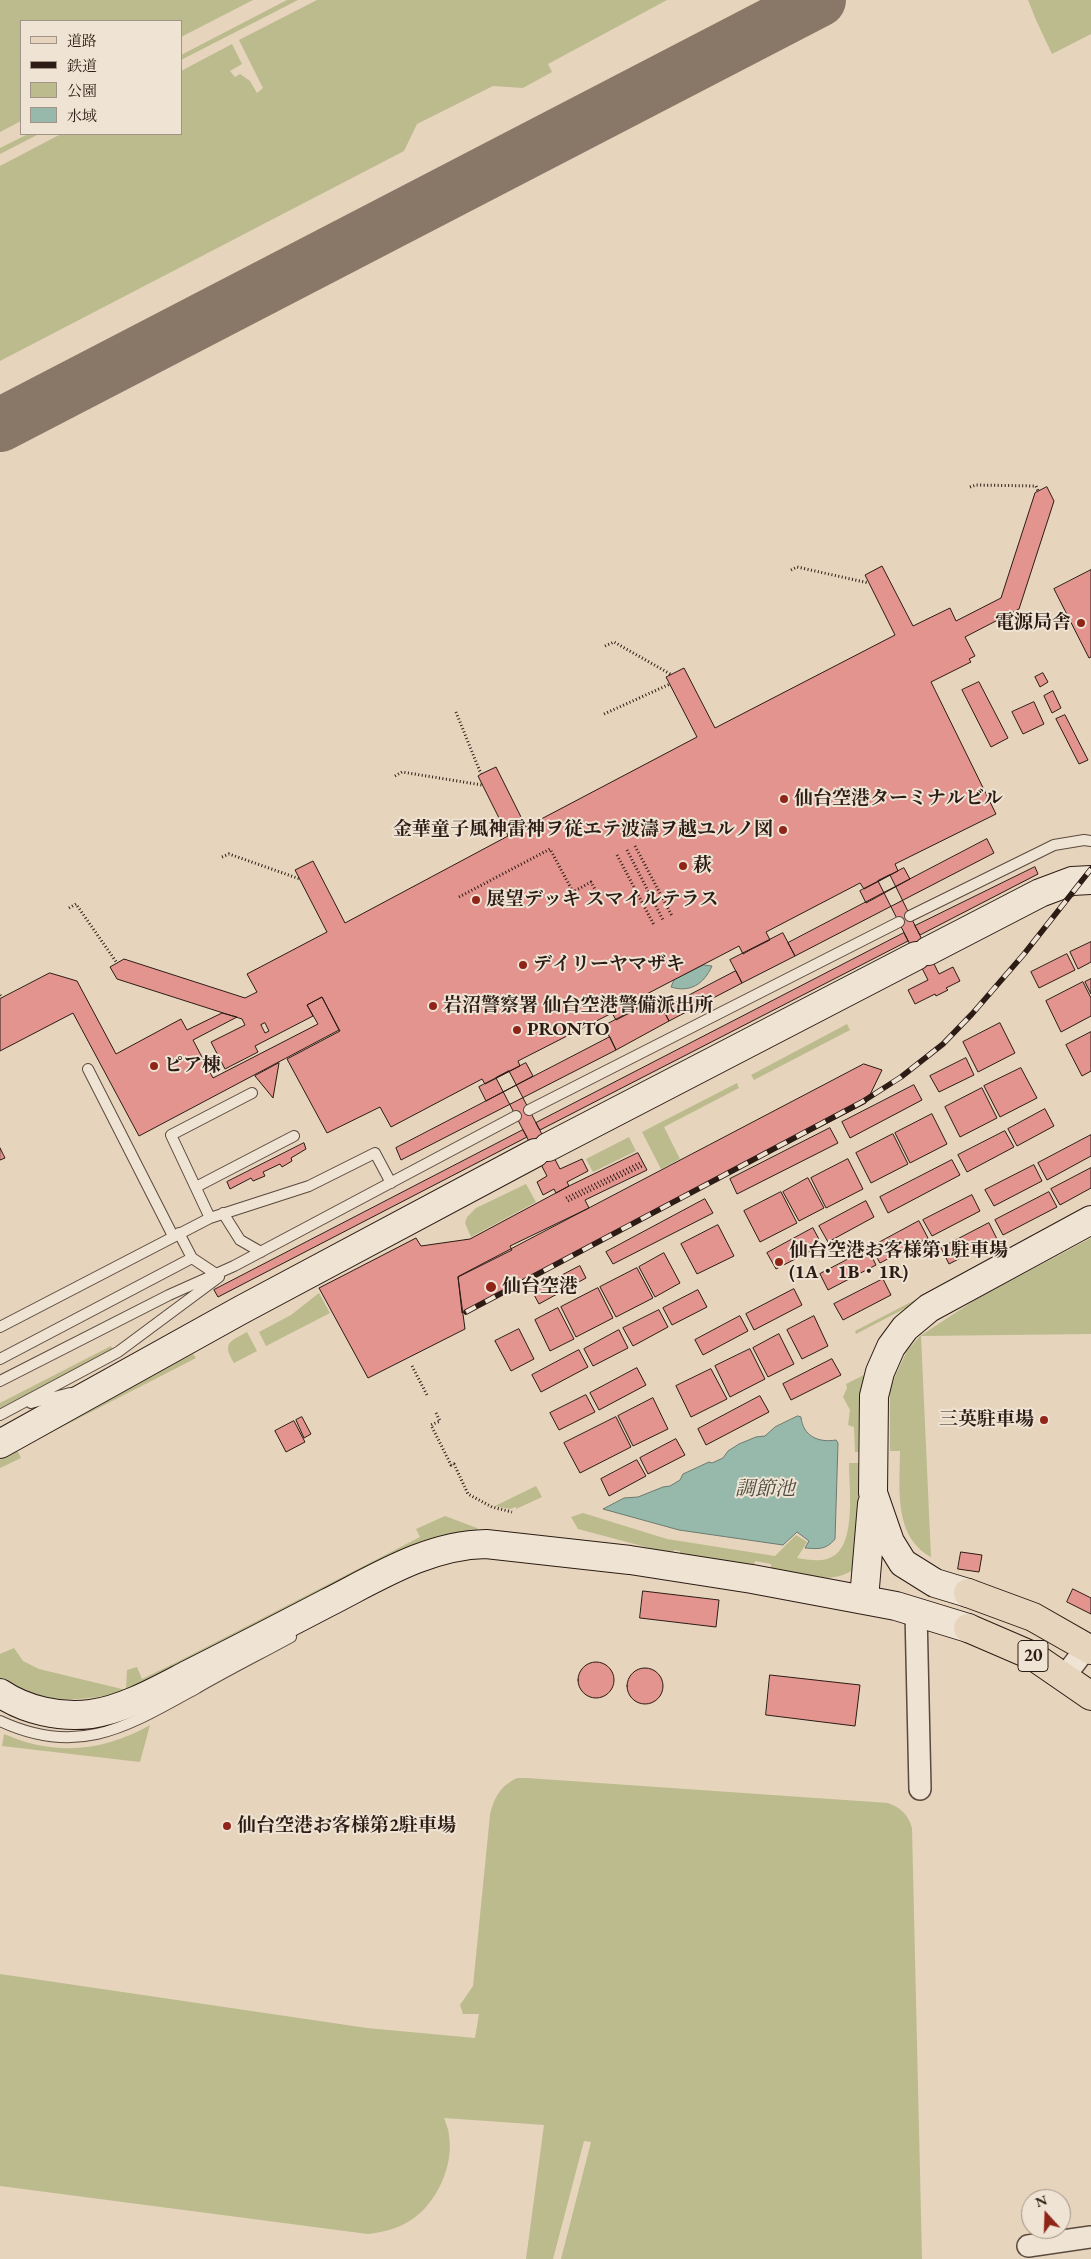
<!DOCTYPE html>
<meta charset="utf-8">
<style>
body{margin:0}
#map{position:relative;width:1091px;height:2259px;overflow:hidden;background:#e6d4bc;font-family:"EB Garamond","Noto Serif JP",serif}
canvas{display:block}
.legend{position:absolute;left:20px;top:20px;width:162px;height:115px;box-sizing:border-box;background:#efe3d3;border:1px solid #a19387;margin:0;padding:6px 9px;list-style:none;font-size:15px;color:#2c1c15}
.legend li{display:flex;align-items:center;gap:10px;height:25px}
.legend b{width:25px;border:1px solid #a19387}
.north{position:absolute;left:1021px;top:2189px;width:50px;height:50px;box-sizing:border-box;background:#efe3d3;border:1px solid #a19387;border-radius:50%;rotate:340deg;font-size:14px;font-weight:700;line-height:20px;text-align:center;color:#2c1c15}
.north::after{content:'';display:block;margin:auto;width:18px;height:22px;background:#8f2418;clip-path:polygon(50% 0,100% 100%,50% 72%,0 100%)}
</style>
<div id="map">
<canvas width="1091" height="2259"></canvas>
<ul class="legend">
<li><b style="height:6px;background:#e6d4bc"></b>道路</li>
<li><b style="height:6px;background:#2c1c15"></b>鉄道</li>
<li><b style="height:14px;background:#bbbb8d"></b>公園</li>
<li><b style="height:14px;background:#97b9ab"></b>水域</li>
</ul>
<div class="north">N</div>
</div>
<script>
const g = document.querySelector('canvas').getContext('2d');
g.lineJoin = 'round';
function paint(path, color) { g.fillStyle = color; g.fill(path, 'evenodd'); }
function strokePath(path, color, width, dash) { g.strokeStyle = color; g.lineWidth = width; g.lineCap = dash ? 'butt' : 'round'; g.setLineDash(dash || []); g.stroke(path); }
function label(font, color, halo, rows, align = 'center') {
  g.font = font + ' "EB Garamond","Noto Serif JP",serif'; g.lineWidth = 4; g.setLineDash([]); g.textBaseline = 'middle'; g.strokeStyle = halo; g.fillStyle = color; for (const [text, x, y, turn = 0] of rows) {
    g.save(); g.translate(x, y); g.rotate((+turn || 0) * Math.PI / 180); g.textAlign = isNaN(turn) ? turn : align; if (halo) g.strokeText(text, 0, 0); g.fillText(text, 0, 0); g.restore();
  }
}
const green = new Path2D(`
 M0,0H253L181,37V21H21V121L0,132Z
 M287,0H298L181,60V55Z
 M317,0H667L548,64L552,72L523,88L493,86L417,124L404,151L0,361V166L61,134H181V71L232,44L242,64L230,71L235,77L240,74L250,81L257,93L263,88L239,40Z
 M1028,0H1091V34L1052,54L1036,20Z
 M28,134H39L0,154V148Z
 M847,1024L850,1030L754,1080L751,1075Z
 M737,1083L739,1088L664,1127L680,1159L661,1169L642,1132Z
 M629,1137L636,1151L593,1172L586,1159Z
 M526,1184L536,1202L471,1237L465,1223L467,1217L476,1208Z
 M1091,1238V1334L921,1336L931,1557C893,1536 900,1488 900,1451H890V1391L895,1376L907,1351L920,1336L975,1300Z
 M992,1260L994,1262L856,1334L855,1331Z
 M319,1293L330,1313L266,1346L259,1332L291,1315Z
 M247,1332L257,1351L234,1363C222,1343 229,1342 247,1332Z
 M111,1346L113,1350L0,1408V1403Z
 M193,1354L196,1358L17,1450L21,1458L0,1468V1460L55,1425Z
 M866,1374L861,1452H855L854,1427L848,1425L850,1410L843,1397L847,1388L846,1384Z
 M849,1463H861V1520L856,1567C833,1588 798,1573 771,1568V1564L755,1561L754,1565L680,1554V1551L674,1550L672,1554L578,1529L571,1517L583,1513L667,1539L775,1556L796,1535L807,1542L797,1558C809,1560 824,1563 835,1555C856,1540 849,1486 849,1463Z
 M536,1486L542,1497L516,1509V1507L510,1509L495,1506Z
 M445,1516L477,1528L478,1531L127,1690C85,1703 37,1705 0,1678V1654L14,1648L23,1661L39,1669L126,1690L127,1670L137,1667L142,1679L181,1660L420,1537L416,1529Z
 M150,1725L140,1762L2,1746L4,1734C54,1756 103,1752 150,1725Z
 M517,1778H527L888,1803C901,1808 908,1814 912,1828L922,2259H561L591,2142L584,2141L553,2259H526L544,2125L444,2118C446,2124 449,2130 449,2136C454,2166 436,2204 411,2220C398,2229 383,2232 368,2234L0,2186V1974L367,2028L475,2038L479,2014H463L460,2005L473,1986L490,1815C494,1798 500,1786 517,1778Z`);
const water = new Path2D(`
 M704,965L712,966C704,984 690,993 671,987L674,980Z
 M798,1416L801,1417C803,1436 818,1443 836,1440L838,1443L835,1539C826,1550 818,1549 805,1548L809,1541L797,1532L783,1545L679,1530L603,1509L624,1498L638,1497L663,1487L670,1486L680,1480L683,1474L709,1462L712,1463L723,1458L728,1451L739,1444L756,1437L765,1436L775,1427Z`);
const taxiway = new Path2D(`
 M0,425L819,0`);
const building = new Path2D(`
 M1047,487L1054,501L1019,609L965,637L975,656L969,659L971,662L931,682L996,814L895,864L898,871L864,889L860,883L766,932L770,940L750,950L743,954L739,946L641,997L645,1005L616,1020L612,1013L518,1061L520,1066L485,1084L482,1079L391,1127L380,1107L327,1133L287,1059L340,1031L322,997L307,1005L313,1016L255,1046L258,1052L225,1069L211,1042L245,1025L242,1019L117,979L110,967L124,959L245,998L257,992L247,974L327,932L295,870L313,861L345,923L508,836L478,776L481,774L496,767L526,827L697,737L666,677L684,668L715,728L895,635L865,575L882,566L913,626L950,608L956,621L1001,598L1035,493ZM265,1023L269,1031L265,1033L261,1025Z
 M1091,570V657L1089,658L1054,589Z
 M1043,673L1048,682L1040,687L1035,677Z
 M979,682L1008,738L991,747L962,690Z
 M1053,691L1061,708L1052,713L1044,696Z
 M1034,702L1044,724L1023,734L1012,712Z
 M1065,715L1088,760L1079,764L1056,719Z
 M987,839L994,853L795,956L788,943Z
 M1035,867L1038,874L920,935L915,926Z
 M904,868L910,879L866,903L860,891Z
 M890,875L939,974L953,967L960,981L946,988L948,990L936,996L935,994L915,1004L908,990L928,980L878,881Z
 M783,933L795,956L742,983L730,960Z
 M904,933L908,941L540,1130L538,1127L536,1123Z
 M1091,942V962L1078,969L1070,952Z
 M1067,954L1075,970L1039,988L1031,972Z
 M736,971L742,983L669,1021L663,1009Z
 M50,973L77,981L116,1054L181,1019L187,1030L222,1013L237,1017L193,1040L213,1078L318,1024L307,1005L322,997L339,1030L139,1136L73,1013L0,1051V999Z
 M1091,979V994L1085,982Z
 M1083,982L1091,998V1016L1061,1032L1046,1001Z
 M657,998L669,1021L616,1050L604,1026Z
 M1000,1023L1015,1053L978,1072L963,1042Z
 M1091,1032V1071L1082,1076L1066,1045Z
 M610,1037L616,1050L401,1160L396,1148Z
 M966,1058L974,1075L939,1092L930,1076Z
 M279,1063L273,1098L255,1076Z
 M526,1063L533,1076L486,1101L479,1087Z
 M864,1064L882,1070L866,1103L462,1313L458,1277Z
 M1021,1068L1037,1098L1000,1117L984,1086Z
 M509,1071L560,1169L582,1159L588,1171L567,1182L569,1186L556,1193L554,1189L543,1195L537,1182L547,1176L496,1078Z
 M914,1085L922,1100L850,1138L842,1122Z
 M982,1088L997,1118L960,1137L945,1107Z
 M1045,1109L1054,1126L1017,1146L1008,1129Z
 M932,1114L947,1144L910,1163L895,1133Z
 M830,1128L838,1143L737,1194L730,1179Z
 M523,1130L527,1137L218,1297L214,1290Z
 M1005,1131L1014,1147L967,1172L958,1155Z
 M893,1134L908,1164L871,1183L856,1153Z
 M1091,1135V1156L1047,1180L1038,1163Z
 M304,1143L306,1149L291,1158L292,1161L282,1167L280,1164L263,1172L265,1176L253,1181L251,1178L230,1189L227,1182Z
 M0,1148L5,1158L0,1160Z
 M638,1153L647,1170L585,1200L589,1208L510,1246L512,1250L458,1277L465,1329L368,1378L319,1288L416,1238L421,1246L470,1239L569,1186Z
 M848,1159L863,1189L826,1208L811,1178Z
 M952,1160L960,1175L888,1213L880,1197Z
 M1034,1165L1042,1181L994,1206L985,1190Z
 M1091,1168V1188L1060,1205L1051,1189Z
 M808,1178L824,1208L799,1221L783,1192Z
 M781,1192L797,1223L760,1242L744,1211Z
 M1049,1192L1057,1207L1003,1235L995,1220Z
 M972,1195L980,1211L932,1236L923,1220Z
 M705,1199L713,1213L613,1264L606,1252Z
 M866,1201L874,1217L828,1242L819,1226Z
 M919,1221L928,1238L880,1263L871,1247Z
 M989,1223L997,1239L949,1264L941,1248Z
 M718,1225L734,1256L697,1274L681,1244Z
 M813,1228L822,1245L776,1269L767,1253Z
 M868,1249L876,1265L828,1290L820,1274Z
 M664,1253L680,1283L655,1297L639,1267Z
 M580,1266L586,1278L539,1304L532,1291Z
 M637,1268L653,1298L616,1317L600,1287Z
 M883,1279L891,1295L843,1320L834,1304Z
 M598,1288L613,1318L576,1337L561,1307Z
 M794,1289L802,1305L754,1330L746,1314Z
 M698,1290L707,1307L672,1325L663,1308Z
 M558,1308L574,1339L550,1351L535,1320Z
 M659,1310L668,1327L633,1346L623,1328Z
 M740,1316L748,1331L703,1355L695,1340Z
 M814,1316L828,1346L802,1359L787,1330Z
 M519,1329L534,1359L511,1371L495,1341Z
 M619,1330L628,1348L593,1366L584,1349Z
 M779,1334L794,1364L768,1377L753,1348Z
 M750,1349L765,1379L730,1397L715,1366Z
 M579,1350L588,1367L541,1392L532,1375Z
 M832,1359L841,1375L791,1400L783,1384Z
 M637,1368L646,1385L599,1410L590,1393Z
 M711,1369L727,1399L691,1417L676,1386Z
 M586,1395L595,1412L559,1430L550,1413Z
 M760,1396L769,1412L706,1445L698,1429Z
 M653,1398L668,1429L633,1446L618,1416Z
 M302,1417L311,1434L304,1438L296,1420Z
 M616,1417L631,1447L580,1473L564,1443Z
 M294,1421L305,1442L286,1452L275,1431Z
 M676,1439L685,1455L648,1474L640,1458Z
 M637,1460L646,1476L609,1496L601,1479Z
 M961,1552L982,1555L979,1572L958,1569Z
 M1073,1589L1091,1598V1614L1067,1602Z
 M643,1591L719,1600L716,1627L640,1618Z
 M578 1680a18 18 0 1 1 36 0a18 18 0 1 1-36 0Z
 M627 1686a18 18 0 1 1 36 0a18 18 0 1 1-36 0Z
 M770,1675L860,1685L855,1726L766,1715Z`);
const path = new Path2D(`
 M970,487L976,485L1036,486L1038,491
 M791,570L797,567L869,583
 M605,646L614,642L672,675
 M456,712L481,774
 M604,714L670,684
 M395,776L402,772L482,785
 M635,846L672,916
 M627,850L663,920
 M617,855L654,925
 M222,857L229,854L300,879
 M459,897L550,849L573,892L591,882L598,895
 M69,908L76,904L117,963
 M0,995L2,998
 M566,1198L642,1162
 M568,1201L644,1165
 M412,1366L428,1397
 M436,1413L440,1421L431,1425L451,1465L454,1464L468,1494L492,1507L512,1512`);
const lane = new Path2D(`
 M910,916L1054,845L1084,840L1091,841
 M88,1069L173,1236
 M529,1110L899,922
 M196,1187L294,1136
 M223,1213L240,1240L261,1252
 M210,1218L171,1135L252,1093
 M179,1233L192,1258L216,1274
 M0,1327L210,1218L309,1186L375,1153L391,1183
 M0,1359L192,1258
 M0,1381L169,1295L234,1266L516,1116
 M31,1403L70,1393
 M0,1415L118,1352L219,1277
 M0,1721C79,1758 128,1726 197,1688C228,1670 260,1654 291,1637`);
const street = new Path2D(`
 M916,1612L920,1789
 M1064,1677L1087,1647
 M1028,2246L1091,2237`);
const secondary = new Path2D(`
 M928,951L1040,893L1072,881L1091,880
 M548,1147L916,956
 M0,1444L241,1310L535,1153
 M968,1593L935,1583L903,1563L890,1542L873,1493L874,1396L880,1372L891,1347L905,1328L929,1308L1091,1220
 M864,1599L872,1504
 M0,1693C25,1710 60,1718 91,1714C125,1709 158,1690 189,1674C235,1651 281,1627 327,1603C378,1577 428,1545 486,1544L630,1560L752,1579L896,1606L968,1628`);
const primary = new Path2D(`
 M968,1593L1033,1617L1091,1650
 M968,1628L1033,1656L1091,1696`);
const rail = new Path2D(`
 M466,1312L862,1102L901,1077L943,1044L972,1014L1024,954L1091,869`);
const markers = [
 [1081,623,5,"#8f2418"],
 [784,799,5,"#8f2418"],
 [783,830,5,"#8f2418"],
 [683,866,5,"#8f2418"],
 [476,900,5,"#8f2418"],
 [523,965,5,"#8f2418"],
 [433,1006,5,"#8f2418"],
 [517,1030,5,"#8f2418"],
 [154,1066,5,"#8f2418"],
 [779,1262,5,"#8f2418"],
 [491,1287,6,"#8f2418"],
 [1044,1420,5,"#8f2418"],
 [227,1826,5,"#8f2418"]
];
const shields = [
 [1033,1656,30]
];
const shieldNames = [
 ["20",1033,1656]
];
const poiNames = [
 ["電源局舎",1071,623,"right"],
 ["仙台空港ターミナルビル",794,799],
 ["金華童子風神雷神ヲ従エテ波濤ヲ越ユルノ図",773,830,"right"],
 ["萩",693,866],
 ["展望デッキ スマイルテラス",486,900],
 ["デイリーヤマザキ",533,965],
 ["岩沼警察署 仙台空港警備派出所",443,1006],
 ["PRONTO",527,1030],
 ["ピア棟",164,1066],
 ["仙台空港お客様第1駐車場",789,1251],
 ["(1A・1B・1R)",789,1273],
 ["仙台空港",502,1287],
 ["三英駐車場",1034,1420,"right"],
 ["仙台空港お客様第2駐車場",237,1826]
];
const waterNames = [
 ["調節池",765,1490]
];
paint(green, '#bbbb8d');
paint(water, '#97b9ab');
strokePath(water, '#6c7a6f', 1);
strokePath(taxiway, '#897868', 54);
paint(building, '#e3948f');
strokePath(building, '#2c1c15', 1);
strokePath(lane, '#5a4a3f', 12);
strokePath(street, '#5a4a3f', 24);
strokePath(secondary, '#2c1c15', 30);
strokePath(primary, '#2c1c15', 30);
strokePath(path, '#2c1c15', 3, [1, 2.5]);
strokePath(lane, '#efe3d3', 10);
strokePath(street, '#efe3d3', 21);
strokePath(secondary, '#efe3d3', 28);
strokePath(primary, '#e6d4bc', 28);
strokePath(rail, '#2c1c15', 5.5);
strokePath(rail, '#efe3d3', 4, [11]);
for (const [x, y, r, color] of markers) { const dot = new Path2D(); dot.arc(x, y, r, 0, 2 * Math.PI); g.fillStyle = color; g.fill(dot); strokePath(dot, '#efe3d3', 2); }
for (const [x, y, w] of shields) { const box = new Path2D(); box.roundRect(x - w / 2, y - 15.5, w, 31, 4); g.fillStyle = '#efe3d3'; g.fill(box); strokePath(box, '#2c1c15', 1); }
label('bold 18px', '#2c1c15', null, shieldNames);
label('bold 19px', '#2c1c15', '#efe3d3', poiNames, 'left');
label('italic 20px', '#4c4b42', '#efe3d3', waterNames);
</script>
